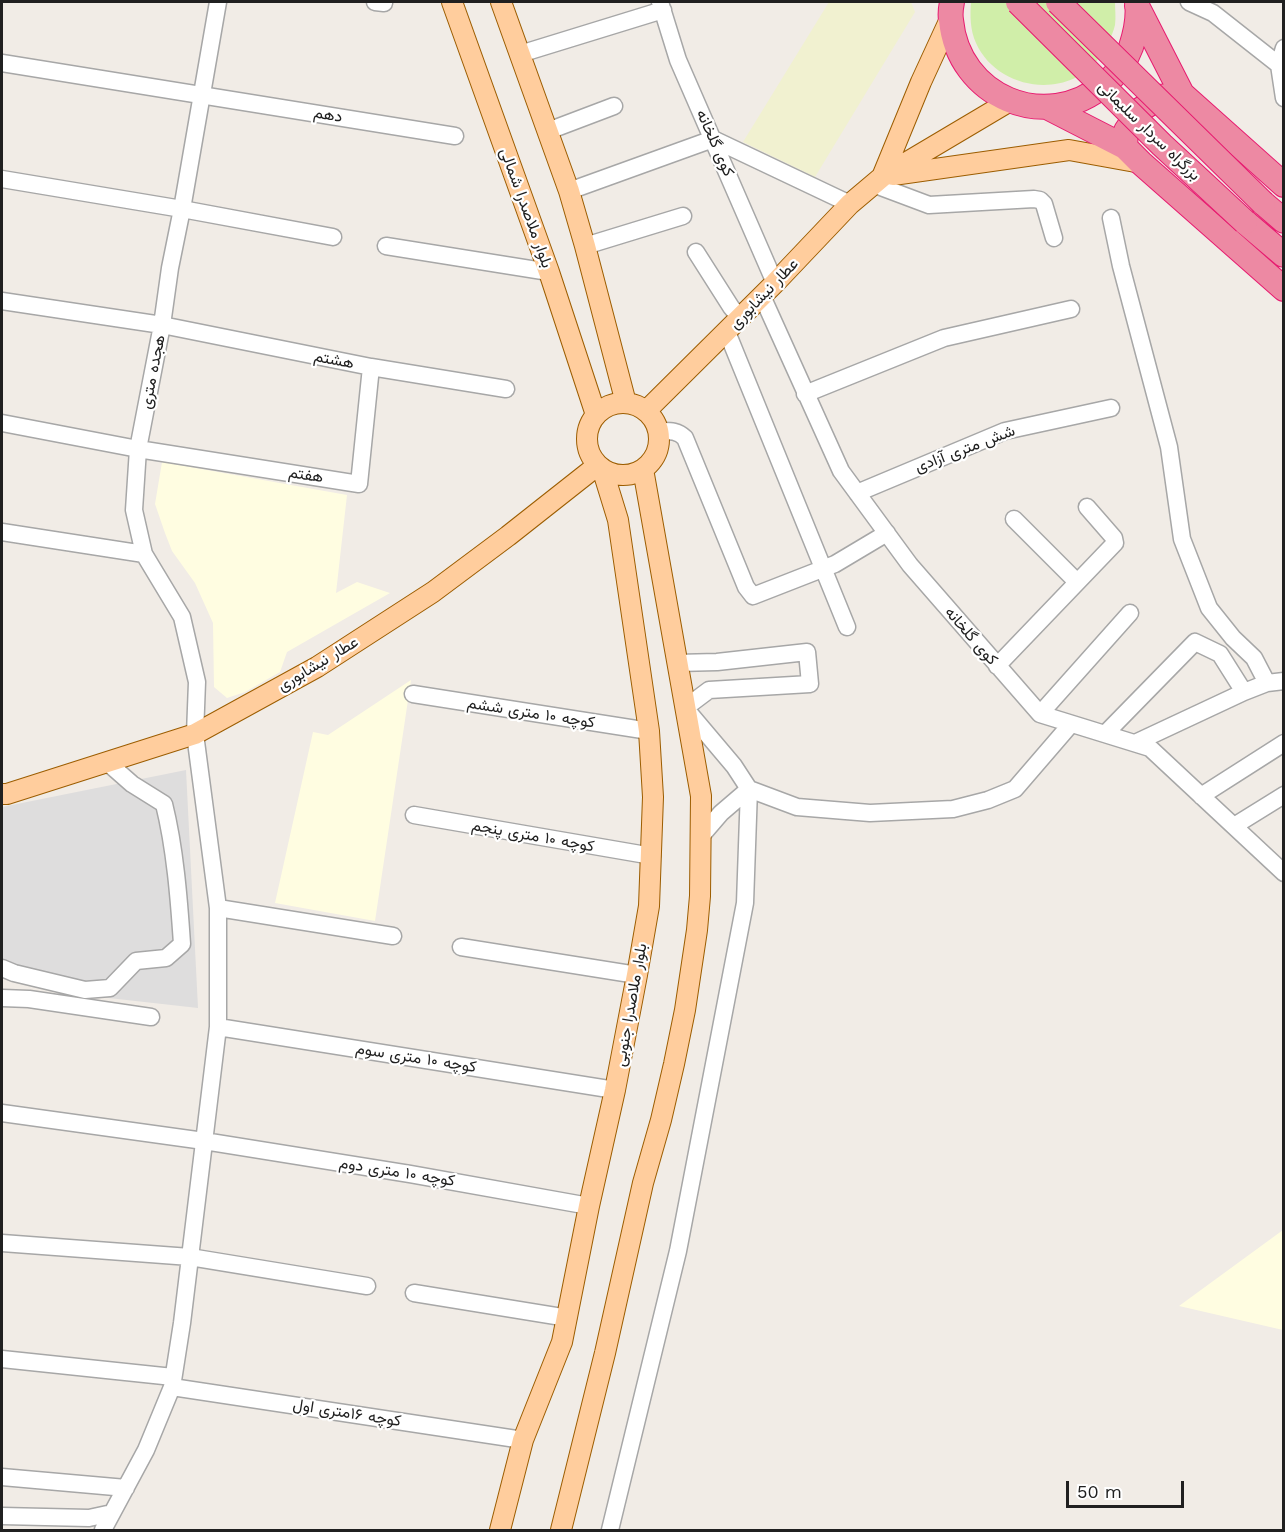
<!DOCTYPE html>
<meta charset="utf-8">
<style>
body{margin:0}
#map{position:relative;width:1285px;height:1532px;overflow:hidden;background:#f1ece6;font-family:"Work Sans",sans-serif}
canvas{display:block}
.frame{position:absolute;inset:0;border:3px solid #202020;pointer-events:none}
.scale{position:absolute;left:1066px;top:1481px;width:118px;height:27px;box-sizing:border-box;border:3px solid #202020;border-top:0;padding-left:8px;font-size:18px;line-height:21px;white-space:nowrap;color:#202020;-webkit-text-stroke:4px #fff;paint-order:stroke}
</style>
<div id="map">
<canvas width="1285" height="1532"></canvas>
<div class="frame"></div>
<div class="scale">50 m</div>
</div>
<script>
const g = document.querySelector('canvas').getContext('2d');
g.lineJoin = 'round';
function paint(path, color) { g.fillStyle = color; g.fill(path, 'evenodd'); }
function strokePath(path, color, width, dash) { g.strokeStyle = color; g.lineWidth = width; g.lineCap = dash ? 'butt' : 'round'; g.setLineDash(dash || []); g.stroke(path); }
function label(font, color, halo, rows, align = 'center') {
  g.font = font + ' "Work Sans",Vazirmatn,sans-serif'; g.lineWidth = 4.5; g.setLineDash([]); g.textBaseline = 'middle'; g.strokeStyle = halo; g.fillStyle = color; for (const [text, x, y, turn = 0] of rows) {
    g.save(); g.translate(x, y); g.rotate((+turn || 0) * Math.PI / 180); g.textAlign = isNaN(turn) ? turn : align; if (halo) g.strokeText(text, 0, 0); g.fillText(text, 0, 0); g.restore();
  }
}
const residential = new Path2D(`
 M186,770L198,1008L64,993L13,981L2,977V807Z`);
const education = new Path2D(`
 M162,462L347,495L336,593L357,582L390,593L287,652L280,672L245,692L227,698L214,687L213,623L195,583L172,551L165,533L155,504Z
 M411,680L375,921L275,903L313,732L328,735Z
 M1283,1230V1330L1179,1306Z`);
const farmland = new Path2D(`
 M829,2H911L915,12L815,177L743,142Z`);
const grass = new Path2D(`
 M971,2H1115C1115,9 1116,17 1115,25C1112,37 1106,48 1099,58C1067,101 997,90 976,43C970,30 970,15 971,2Z`);
const minor = new Path2D(`
 M375,2L384,3
 M660,2L678,60L775,283
 M1189,2L1213,13L1279,65L1284,98
 M520,54L663,10
 M2,63L455,136
 M1279,65L1284,48
 M548,131L614,106
 M2,179L182,209L333,237
 M873,184L929,205L1034,199L1040,200L1044,204L1054,238
 M569,191L713,139L850,204
 M1111,218L1121,266L1169,447L1182,539L1209,608L1233,638L1254,658L1267,683
 M386,246L549,272
 M585,246L683,216
 M696,252L731,307L740,318
 M762,296L841,471L910,565L1040,714L1150,748L1284,873
 M2,301L162,325L371,367L506,389
 M727,332L847,627
 M805,394L944,338L1071,309
 M2,423L138,449L359,484L371,367
 M659,431C669,431 677,430 685,438L746,587L753,596L835,564L887,533
 M857,493L1005,431L1111,408
 M1014,519L1077,582
 M2,532L144,554
 M677,663L717,662L807,652L810,684L709,690L685,708L734,766L749,789L721,813L702,835
 M997,666L1115,543L1114,538L1087,507
 M413,694L649,731
 M1040,714L1130,613
 M1105,734L1195,642L1220,654L1244,692
 M1135,743L1244,692L1267,683L1284,681
 M1201,796L1284,743
 M414,815L652,856
 M1234,826L1284,795
 M218,908L393,936
 M461,947L637,975
 M2,968L14,973L85,990L110,988L136,961L166,958L182,944C179,899 175,848 164,804L132,784L107,762
 M2,998L29,999L151,1017
 M218,1027L615,1090
 M2,1113L204,1141L410,1174L589,1206
 M2,1243L190,1257L367,1286
 M414,1293L568,1318
 M2,1359L173,1377
 M172,1387L523,1440
 M2,1477L126,1488
 M2,1516L89,1518L112,1513
 M103,1530L146,1450L172,1387L182,1323L218,1027V908L195,734L197,682L182,617L144,554L134,510L138,449L162,325L170,268L182,209L218,2
 M610,1530L678,1251L745,903L749,789L797,807L870,813L953,809L988,800L1015,789L1071,724`);
const major = new Path2D(`
 M452,2L549,272L596,415
 M501,2L569,191L585,246L626,403
 M893,175L1069,150L1141,163
 M882,177L921,82L950,19
 M587 439a36 36 0 1 1 72 0a36 36 0 1 1-72 0Z
 M646,411L775,283L850,204L882,177L1010,101
 M2,794H7L195,734L317,667L433,592L508,536L598,465
 M500,1530L523,1440L562,1342L589,1206L615,1090L637,975L649,906L653,797L649,731L618,520L602,468
 M561,1530L605,1353L643,1183L661,1120L674,1064L685,1010L697,930L700,896L701,796L643,469`);
const highway = new Path2D(`
 M952,2C951,7 950,14 951,20C958,97 1046,134 1105,84C1117,74 1126,61 1131,47C1136,32 1139,17 1137,2
 M1137,6L1182,94L1284,185
 M1047,107L1125,147L1141,163L1284,289
 M1125,147L1126,131L1140,110L1160,97L1177,95
 M1263,203L1284,221
 M1245,222L1284,255`);
const highwayBridge = new Path2D(`
 M1018,2L1162,145L1245,222
 M1058,2L1263,203`);
const streetNames = [
 ["دهم",328,115,9],
 ["بزرگراه سردار سلیمانی",1149,131,44],
 ["کوی گلخانه",715,143,66],
 ["بلوار ملاصدرا شمالی",526,208,70],
 ["عطار نیشابوری",764,294,-46],
 ["هشتم",334,360,11],
 ["هجده متری",153,372,-79],
 ["شش متری آزادی",965,449,-21],
 ["هفتم",306,475,9],
 ["کوی گلخانه",971,636,49],
 ["عطار نیشابوری",318,664,-31],
 ["کوچه ۱۰ متری ششم",531,713,9],
 ["کوچه ۱۰ متری پنجم",533,836,10],
 ["بلوار ملاصدرا جنوبی",631,1005,-80],
 ["کوچه ۱۰ متری سوم",416,1058,9],
 ["کوچه ۱۰ متری دوم",397,1172,9],
 ["کوچه ۱۶متری اول",347,1413,9]
];
paint(residential, '#dedddd');
paint(education, '#fffde1');
paint(farmland, '#f1f1d0');
paint(grass, '#d0eea9');
strokePath(minor, '#a7a7a7', 19);
strokePath(major, '#9c5d00', 22);
strokePath(highway, '#e71b70', 26);
strokePath(minor, '#fff', 16);
strokePath(major, '#ffcd9d', 20);
strokePath(highway, '#ed89a3', 24);
strokePath(highwayBridge, '#e71b70', 26, []);
strokePath(highwayBridge, '#ed89a3', 24);
label('16px', '#202020', '#fff', streetNames);
</script>
